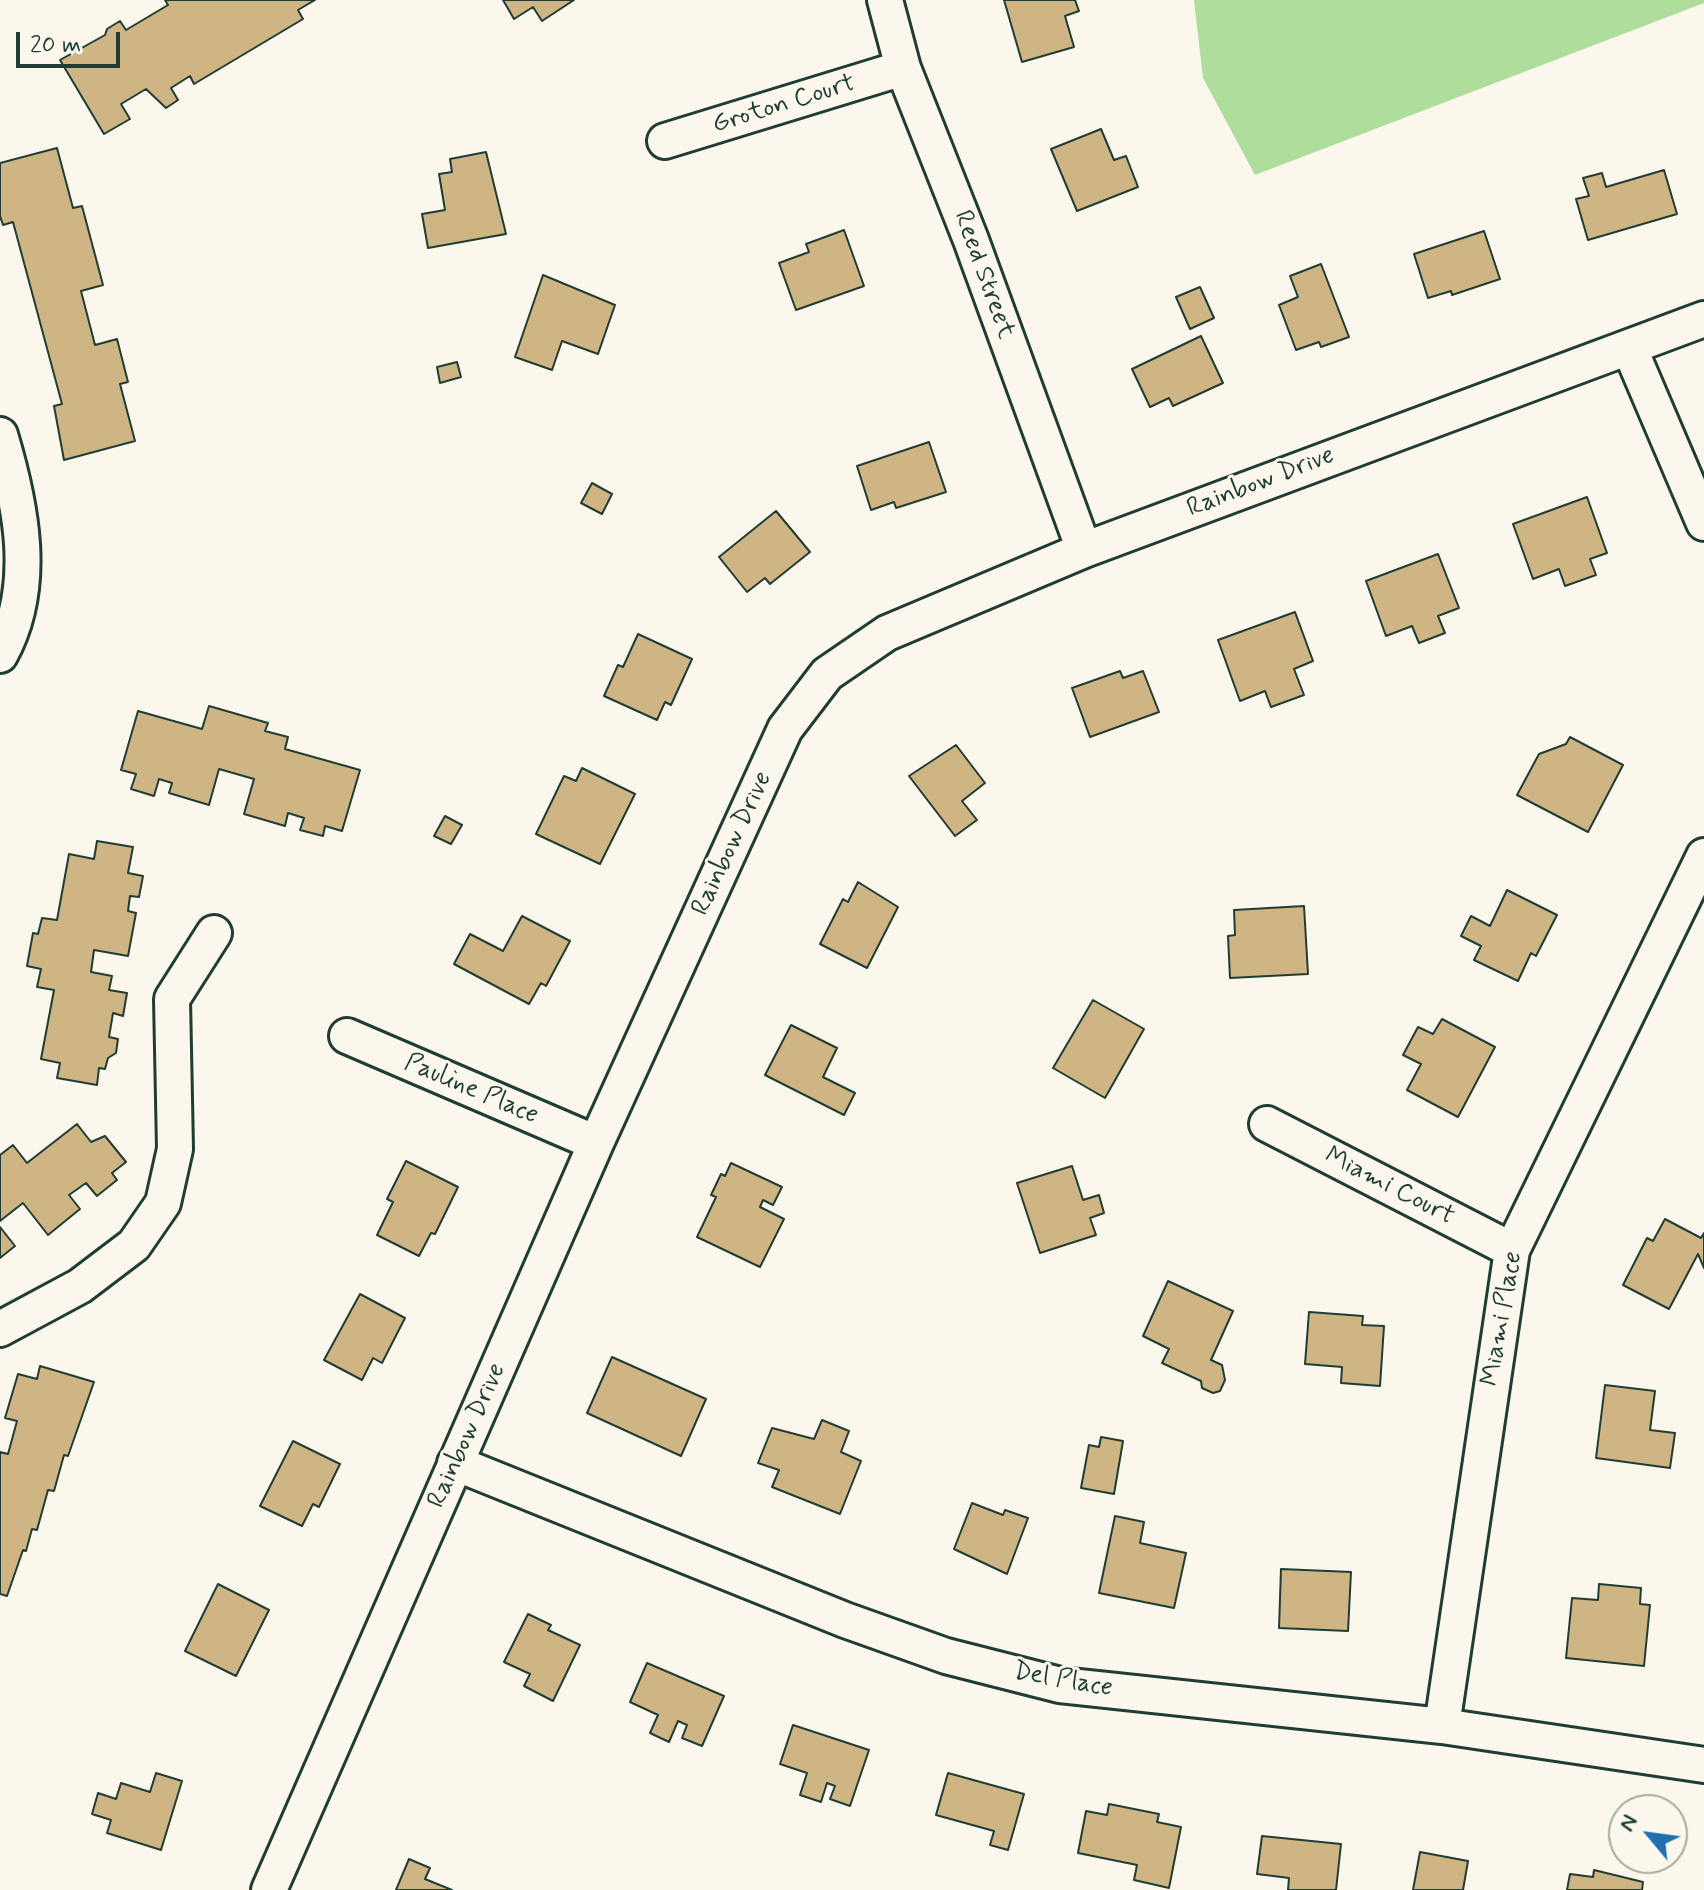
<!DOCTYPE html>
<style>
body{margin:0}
#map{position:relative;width:1704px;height:1890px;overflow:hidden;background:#fbf7ec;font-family:Mynerve,sans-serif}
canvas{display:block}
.north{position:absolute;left:1608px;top:1794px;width:80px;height:80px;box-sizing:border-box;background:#fbf7ec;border:2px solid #a3ada2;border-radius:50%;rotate:299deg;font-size:22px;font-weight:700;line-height:32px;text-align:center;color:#1f3d34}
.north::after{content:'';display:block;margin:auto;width:28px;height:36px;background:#1f6fb2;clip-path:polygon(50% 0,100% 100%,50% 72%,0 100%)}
.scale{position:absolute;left:16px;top:32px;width:104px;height:36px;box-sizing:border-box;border:4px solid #1f3d34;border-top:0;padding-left:10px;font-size:24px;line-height:28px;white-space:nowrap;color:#1f3d34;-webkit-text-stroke:6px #fbf7ec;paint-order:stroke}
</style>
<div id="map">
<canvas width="1704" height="1890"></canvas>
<div class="north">N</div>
<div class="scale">20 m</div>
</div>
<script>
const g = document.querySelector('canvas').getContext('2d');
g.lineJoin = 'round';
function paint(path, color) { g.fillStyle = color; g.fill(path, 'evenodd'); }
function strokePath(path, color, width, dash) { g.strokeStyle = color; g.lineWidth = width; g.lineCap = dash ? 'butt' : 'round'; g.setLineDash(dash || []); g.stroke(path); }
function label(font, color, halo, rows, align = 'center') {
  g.font = font + ' Mynerve,sans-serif'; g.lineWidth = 6; g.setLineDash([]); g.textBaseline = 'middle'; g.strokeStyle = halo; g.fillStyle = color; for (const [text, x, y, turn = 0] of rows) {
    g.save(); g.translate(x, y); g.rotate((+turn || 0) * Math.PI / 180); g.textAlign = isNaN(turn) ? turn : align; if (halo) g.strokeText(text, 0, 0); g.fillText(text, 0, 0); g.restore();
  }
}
const green = new Path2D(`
 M1194,0H1704V3L1255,175L1203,78Z`);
const building = new Path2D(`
 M165,0H315L298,10L303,19L194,84L190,76L171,88L178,100L166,108L146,89L121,104L130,119L104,134L60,60L105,35L107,29L120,21L126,30L168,5Z
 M503,0H574L542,21L533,7L514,19Z
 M1004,0H1075L1079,11L1065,16L1074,47L1022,62Z
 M1101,129L1114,160L1126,156L1138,187L1077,211L1051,149Z
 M57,148L73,208L82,206L103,285L81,291L95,345L117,339L128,382L120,384L135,441L64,460L54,406L62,404L13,222L3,225L0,216V163Z
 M486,152L506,234L428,248L422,214L445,210L439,174L452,172L450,159Z
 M1664,170L1677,214L1588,240L1576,199L1589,196L1583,178L1602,173L1606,187Z
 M844,230L864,286L796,310L779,263L809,252L806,244Z
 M1484,231L1500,279L1452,295L1451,291L1428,298L1414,254Z
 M1321,264L1349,337L1321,347L1319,342L1296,350L1279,305L1298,297L1290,276Z
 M543,275L615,305L598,354L562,341L552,370L515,357Z
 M1200,287L1214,318L1190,329L1176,297Z
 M1201,336L1223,383L1173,406L1169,398L1150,407L1132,369Z
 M457,362L461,377L440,383L437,367Z
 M929,442L946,492L896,508L894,502L871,510L857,466Z
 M592,483L612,494L602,514L581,503Z
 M1587,497L1607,553L1590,559L1596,575L1565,586L1559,569L1533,579L1513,524Z
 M776,511L810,552L770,584L765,578L747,592L719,557Z
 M1438,554L1459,608L1438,616L1445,633L1419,643L1412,626L1386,636L1366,581Z
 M1295,612L1313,661L1294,669L1304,695L1271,707L1265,691L1240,701L1218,640Z
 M638,634L692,659L671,705L665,702L657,720L604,696L618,665L623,667Z
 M1120,671L1123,678L1143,671L1159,712L1090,737L1072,688Z
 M209,706L268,723L265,731L288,737L285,749L360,770L342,831L325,826L323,836L300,830L304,818L288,813L285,826L244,814L254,779L219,769L209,805L169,793L172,783L159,779L154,796L131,789L136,774L121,770L138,711L202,729Z
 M1570,737L1623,765L1588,832L1517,795L1539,754L1566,744Z
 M956,745L985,783L962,801L977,820L955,836L909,776Z
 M582,768L635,794L600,864L536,834L564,776L576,781Z
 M445,816L462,825L451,844L434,836Z
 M97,841L133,847L128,873L143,876L139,897L130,896L128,911L136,913L128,956L94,950L91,972L112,976L109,990L127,993L123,1016L113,1013L109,1037L118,1039L116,1053L108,1058L105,1069L99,1068L97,1085L57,1078L60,1063L41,1059L54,990L37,987L41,969L27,966L33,933L38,934L42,918L57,920L69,854L94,859Z
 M858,882L898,907L867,968L820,944L843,899L848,902Z
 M1507,890L1557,915L1536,956L1531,953L1518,981L1474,960L1481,946L1461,936L1471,916L1490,926Z
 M1304,906L1308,974L1230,978L1228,936L1235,935L1234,910Z
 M522,916L570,941L546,986L541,983L529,1004L454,964L470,934L503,951Z
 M1093,1000L1144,1029L1105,1098L1053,1068Z
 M1442,1019L1495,1047L1458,1117L1407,1090L1421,1064L1403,1055L1418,1027L1433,1034Z
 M791,1025L837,1048L823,1077L855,1093L844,1115L765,1075Z
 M77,1124L91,1142L105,1136L126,1162L112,1173L117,1180L97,1196L86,1183L69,1195L80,1209L48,1235L23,1203L0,1221V1155L13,1145L27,1163Z
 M406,1161L458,1187L435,1234L431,1233L419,1256L377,1235L393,1202L387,1199Z
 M731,1163L782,1187L773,1205L763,1200L760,1207L784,1219L760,1267L697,1237L716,1197L711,1195L721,1174L725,1176Z
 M1072,1166L1083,1200L1099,1195L1104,1213L1090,1218L1096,1235L1040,1253L1017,1183Z
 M1665,1219L1701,1238L1704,1233V1268L1698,1254L1669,1309L1623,1285L1647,1238L1653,1241Z
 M0,1227L15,1246L0,1258Z
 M1168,1281L1233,1311L1211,1360L1222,1365L1225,1380L1220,1391L1213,1393L1202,1388L1201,1381L1162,1363L1169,1349L1143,1336Z
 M360,1294L405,1318L382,1363L373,1358L362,1380L324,1360Z
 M1309,1312L1363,1316L1362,1325L1384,1326L1380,1386L1341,1383L1342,1367L1305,1364Z
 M612,1357L706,1399L681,1456L587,1413Z
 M40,1366L94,1382L68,1456L64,1455L54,1491L48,1490L37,1530L32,1529L26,1551L23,1550L7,1596L0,1594V1452L8,1454L17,1421L5,1418L18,1374L37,1379Z
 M1605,1385L1655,1391L1650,1430L1675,1433L1670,1468L1596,1458Z
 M822,1420L849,1431L841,1452L861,1461L840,1514L772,1487L779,1470L758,1463L772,1428L814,1439Z
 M1101,1437L1123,1441L1114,1494L1081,1488L1089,1445L1099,1447Z
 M293,1441L340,1464L319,1507L313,1504L302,1526L260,1506Z
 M972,1503L1003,1515L1005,1510L1028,1518L1007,1574L954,1549Z
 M1115,1516L1144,1522L1140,1543L1186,1553L1174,1608L1099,1593Z
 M1281,1569L1351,1572L1348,1631L1279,1628Z
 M218,1584L269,1610L236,1676L185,1651Z
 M1599,1584L1641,1588L1640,1604L1650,1605L1644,1666L1566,1658L1572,1598L1598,1600Z
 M528,1614L551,1625L548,1630L580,1645L553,1701L524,1686L530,1674L504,1662Z
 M647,1663L724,1696L702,1746L682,1738L687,1725L678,1721L669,1742L650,1733L658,1715L630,1702Z
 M793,1725L869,1750L850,1806L830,1799L835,1786L827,1783L821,1802L800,1795L807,1773L780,1764Z
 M156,1773L182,1781L161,1850L107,1833L111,1820L92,1814L98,1793L116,1799L121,1783L150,1792Z
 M948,1773L1024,1794L1008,1850L990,1845L994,1831L936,1815Z
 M1109,1804L1159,1814L1157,1822L1181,1827L1169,1888L1134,1880L1137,1865L1078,1853L1086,1811L1107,1815Z
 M1262,1836L1341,1844L1336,1890H1288L1289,1878L1257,1874Z
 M1420,1852L1468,1861L1463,1890H1413Z
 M409,1859L430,1868L425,1879L452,1890H396Z
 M1594,1870L1643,1882L1642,1890H1567L1570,1874L1593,1877Z`);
const street = new Path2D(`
 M885,0L903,68L971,240L1084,550
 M665,141L903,68
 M1629,347L1704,523
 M0,435C21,505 38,587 0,655
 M347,1036L596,1143
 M1267,1124L1512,1250
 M0,1329L80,1286L134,1245L163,1203L175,1149L172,999L214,933
 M455,1463L845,1620L946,1656L1060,1685L1442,1726L1704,1765
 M1442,1726L1512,1250L1704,856
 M269,1890L596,1143L785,729L827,674L887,633L1084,550L1704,319`);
const streetNames = [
 ["Groton Court",784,105,-17],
 ["Reed Street",983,275,70],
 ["Rainbow Drive",1261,483,-21],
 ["Rainbow Drive",733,844,-65],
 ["Pauline Place",471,1090,23],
 ["Miami Court",1389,1187,27],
 ["Miami Place",1503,1319,-80],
 ["Rainbow Drive",468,1436,-66],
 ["Del Place",1063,1681,10]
];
paint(green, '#aedd9c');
paint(building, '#cfb484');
strokePath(building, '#1f3d34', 2);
strokePath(street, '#1f3d34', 40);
strokePath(street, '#fbf7ec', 34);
label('26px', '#1f3d34', '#fbf7ec', streetNames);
</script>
